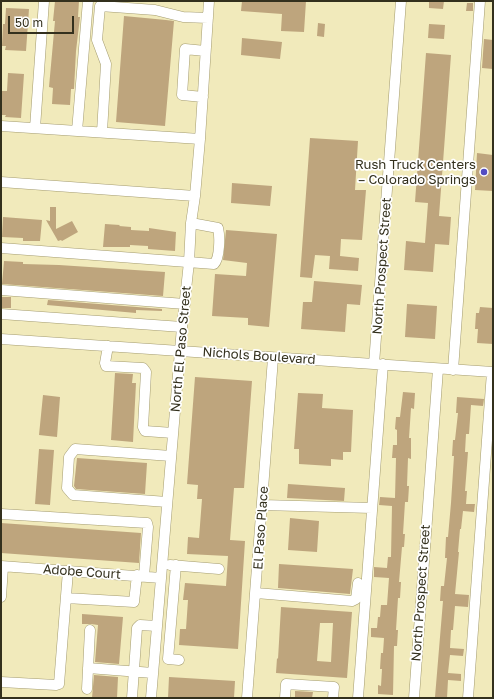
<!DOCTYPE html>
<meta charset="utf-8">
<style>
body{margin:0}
#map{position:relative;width:494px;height:699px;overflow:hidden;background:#f1eabb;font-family:"Golos Text",sans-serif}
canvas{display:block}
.frame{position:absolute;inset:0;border:2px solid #33301d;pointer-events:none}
.scale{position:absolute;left:8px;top:16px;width:66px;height:18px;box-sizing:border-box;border:2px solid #33301d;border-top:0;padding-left:5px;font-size:12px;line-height:14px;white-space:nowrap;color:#33301d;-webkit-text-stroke:3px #fff;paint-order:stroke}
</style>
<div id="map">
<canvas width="494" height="699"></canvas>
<div class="frame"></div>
<div class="scale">50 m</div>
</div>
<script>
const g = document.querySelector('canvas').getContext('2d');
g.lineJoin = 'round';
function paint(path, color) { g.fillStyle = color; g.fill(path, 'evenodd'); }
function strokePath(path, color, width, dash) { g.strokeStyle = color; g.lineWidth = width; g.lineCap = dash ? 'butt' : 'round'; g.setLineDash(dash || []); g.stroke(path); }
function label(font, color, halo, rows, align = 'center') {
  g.font = font + ' "Golos Text",sans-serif'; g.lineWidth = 3.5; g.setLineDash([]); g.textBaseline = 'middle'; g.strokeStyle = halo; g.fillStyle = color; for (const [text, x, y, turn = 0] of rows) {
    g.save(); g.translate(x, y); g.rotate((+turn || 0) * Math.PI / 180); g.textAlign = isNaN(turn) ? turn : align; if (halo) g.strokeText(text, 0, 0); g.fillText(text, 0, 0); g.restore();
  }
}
const building = new Path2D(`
 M55,1H79L78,17H80L76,51L74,89H71L70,105L52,104L53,88L49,87L55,21H53Z
 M242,1H306L304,32L281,31L282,14L241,11Z
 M429,1H444L443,9L429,8Z
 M467,3H473V11H466Z
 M6,8L29,9L26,51L5,50L6,46H2L3,24H5Z
 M124,16L166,20L174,21L165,126L116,122Z
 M318,23L325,24L324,37L317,36Z
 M429,24L445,25L444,39L428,38Z
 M242,38L282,42L280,59L241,55Z
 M484,39L493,40V69L482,68Z
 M426,53L451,55L439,216L451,217L449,245L435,244L433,272L404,270L406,241L425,243L428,203L415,202Z
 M8,73L24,74L21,118L5,117L6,115H1V91H7Z
 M310,138L358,141L355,190H366L362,240L341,239L340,256L359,258L358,271L329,269L330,256L315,255L312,278L300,277Z
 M477,153L493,155V191L475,190Z
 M232,183L272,186L270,206L231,203Z
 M50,207H56V229L72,221L78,232L62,241L61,240L58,241L46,220L50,221Z
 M3,217L42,220L40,241H23V238L2,237Z
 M105,224L120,225L119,226L131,227V230L149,231V228L176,232L175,251L148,249V246L130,245V247H103Z
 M226,230L277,234L269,327L248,325V318L212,316L215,274L246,276L247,263L223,260Z
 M4,261L23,262V264L59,265L165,272L163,296L2,284Z
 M314,281L362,285L360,305L347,304L345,332L301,329L303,302H312Z
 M1,297H11V308H1Z
 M48,300L162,309V311L136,310V313L47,305Z
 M407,304L437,306L435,339L405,337Z
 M480,307L493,308V344L477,343L478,329H475L476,313H479Z
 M115,373L133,374L132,383H136L133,442L111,440Z
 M195,377L252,381L244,488H234L230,540L245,541L238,649L179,645L180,629H186L188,600H183L185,583L226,586L228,556L187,554L188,537L199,538L202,499H197L198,485L187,484Z
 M403,392L415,393L414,409L411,408L409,438H411V459L408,458L407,486H409L408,502H405L403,534H405L404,547H402L399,582H401L400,598H398L396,630H398L397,646H394L393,695L378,694V685L381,686L382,669H380L381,653H383L384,638L371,637V628H377L378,617H380L381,605H387L389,578L374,577V567L387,568L388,557H391L392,506L379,505L380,497L395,498L396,458H392L393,445H397V430L395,429L396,417H400Z
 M298,393L323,394L322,408L353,410L351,452H343V460L331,459V466L299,464V449H294Z
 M43,395L60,397L57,437L39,435Z
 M457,397L484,399L483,406L471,405L469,434H466L465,452H468L465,491H467L466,504H475L474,512L463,511L461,529H460L458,552H459L455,594L469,595L468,607L455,606L453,630H451L450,648L464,649L463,656L450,655L448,673L461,674V681L448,680L447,698L435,697L443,601H440L441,586H444L447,558H445L446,537H448L451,503L454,456H452L453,440H455L458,413H456Z
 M39,449L54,450L50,505L35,504Z
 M77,458L147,463L145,494L76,489L74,486Z
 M288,484L345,488L344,501L287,498Z
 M290,518L319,521L317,552L288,550Z
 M1,523L141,533L139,563L1,553Z
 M279,564L353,569L350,594L278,588Z
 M281,607L352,612L347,678L276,673L277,658L278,659ZM320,623H333L331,662L317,661Z
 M82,614L123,617L119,664L95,662L98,625L91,624H82Z
 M94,675L118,677L117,698H92Z
 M169,677L235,681L234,698H168Z
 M295,691L313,692L312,698L295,697Z`);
const minor = new Path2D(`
 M203,97L182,95L185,49L205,51
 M1,126L200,139
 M35,128L44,1
 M77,131L88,1
 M102,132L106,64L97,40L100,6L155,10L183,17L208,18
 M1,182L195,196
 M1,248L214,264C220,258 220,236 218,228L191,223
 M1,290L185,304
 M1,314L182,327
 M1,339L493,372
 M108,346L105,363L106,366L143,368L146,372L143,427L145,431L173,433
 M374,364L401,1
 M453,370L480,1
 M167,502L73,495L67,488L69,457L75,449L171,456
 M262,505L372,508
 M1,514L147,523L148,527L144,576
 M170,565L219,569
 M176,565L168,659L179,660
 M1,566L161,578
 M256,593L352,601L356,599L358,583
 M1,597L3,567
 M66,598L134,602L137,575
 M88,668L153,673
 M1,682L56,685L59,684L68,571
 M87,689L90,630
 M132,698L137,628L140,625L157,626
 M151,698L182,327L189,262L191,223L195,196L200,139L209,1
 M247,698L273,358
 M285,698L286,684L334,687L333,698
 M358,698L383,364
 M414,698L438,369
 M468,698L492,372`);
const markers = [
 [484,172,4,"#524cc3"]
];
const poiNames = [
 ["Rush Truck Centers",476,165],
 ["– Colorado Springs",476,180]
];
const streetNames = [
 ["North Prospect Street",382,266,-86],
 ["North El Paso Street",181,349,-85],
 ["Nichols Boulevard",259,356,4],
 ["El Paso Place",261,528,-86],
 ["Adobe Court",82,572,4],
 ["North Prospect Street",421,593,-86]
];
paint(building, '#bea57d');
strokePath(minor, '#a49c70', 11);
strokePath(minor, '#fff', 10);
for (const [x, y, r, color] of markers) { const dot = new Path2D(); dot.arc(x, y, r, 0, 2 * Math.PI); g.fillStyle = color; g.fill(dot); strokePath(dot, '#fff', 1.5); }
label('13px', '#33301d', '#fff', poiNames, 'right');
label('13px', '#33301d', '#fff', streetNames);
</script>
